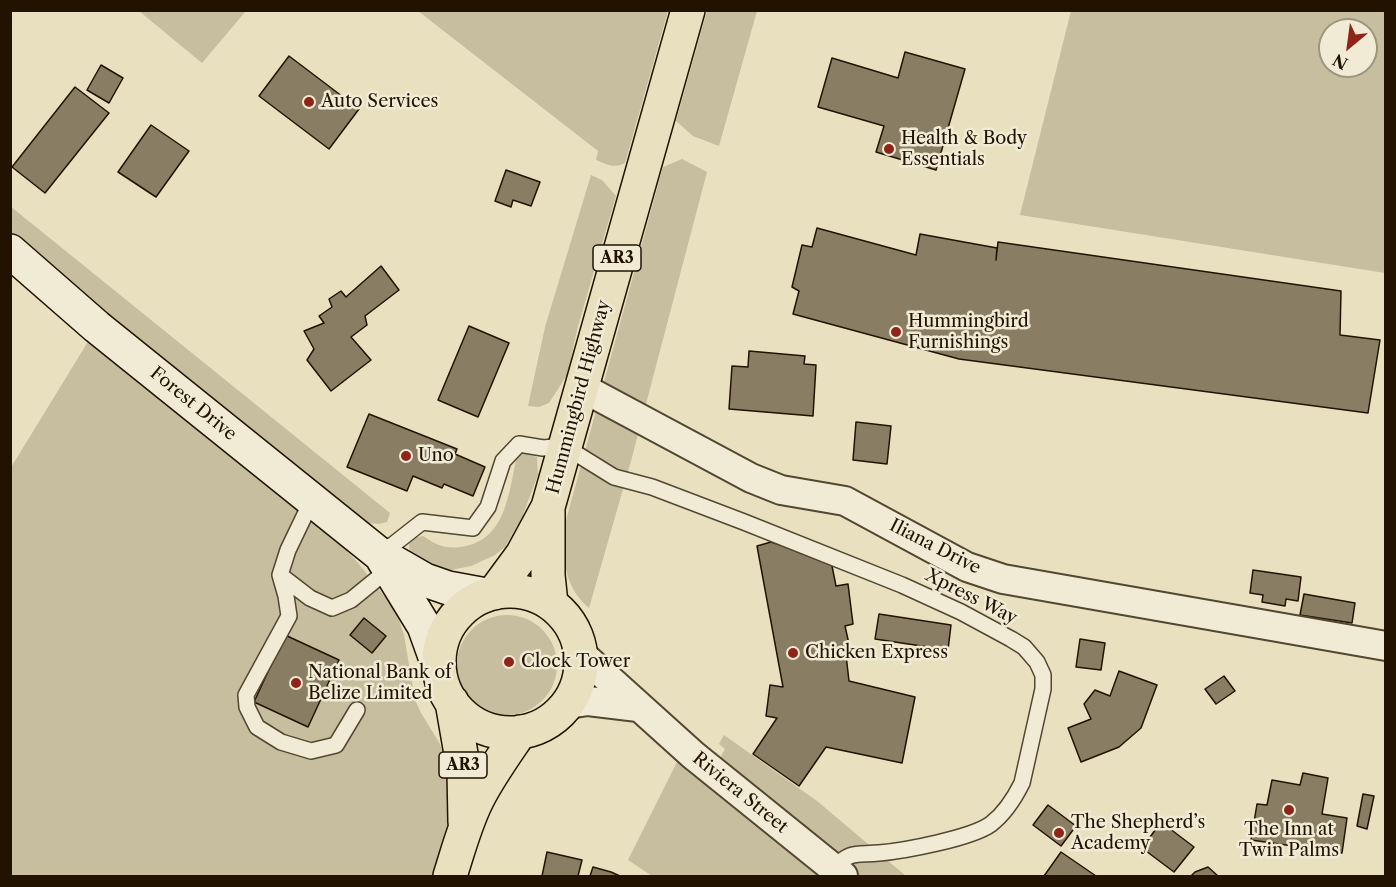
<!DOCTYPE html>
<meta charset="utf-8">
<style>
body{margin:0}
#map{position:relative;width:1396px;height:887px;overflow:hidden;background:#e9e0c0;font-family:"Libre Caslon Text",serif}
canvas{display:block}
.frame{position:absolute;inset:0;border:12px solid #221300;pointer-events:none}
.north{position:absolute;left:1318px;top:18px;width:60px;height:60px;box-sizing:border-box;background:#f1ebd6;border:2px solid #9e9580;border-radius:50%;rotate:209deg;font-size:16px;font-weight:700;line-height:24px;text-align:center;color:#221300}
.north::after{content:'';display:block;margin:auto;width:21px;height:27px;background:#8f2418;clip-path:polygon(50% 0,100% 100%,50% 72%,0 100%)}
</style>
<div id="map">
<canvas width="1396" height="887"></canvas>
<div class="frame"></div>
<div class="north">N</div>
</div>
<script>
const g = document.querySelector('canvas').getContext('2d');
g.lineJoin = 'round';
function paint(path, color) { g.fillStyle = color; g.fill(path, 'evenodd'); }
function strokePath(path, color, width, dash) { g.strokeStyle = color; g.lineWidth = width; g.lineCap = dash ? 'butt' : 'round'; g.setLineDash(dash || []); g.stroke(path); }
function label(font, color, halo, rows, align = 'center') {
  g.font = font + ' "Libre Caslon Text",serif'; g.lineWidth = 5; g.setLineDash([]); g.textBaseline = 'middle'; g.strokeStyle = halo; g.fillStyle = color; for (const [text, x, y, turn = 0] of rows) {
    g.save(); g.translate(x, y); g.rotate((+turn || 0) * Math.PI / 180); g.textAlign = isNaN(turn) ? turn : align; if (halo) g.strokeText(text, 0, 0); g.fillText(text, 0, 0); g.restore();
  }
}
const green = new Path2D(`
 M139,11H246L202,63Z
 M418,11H668L625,163C614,169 606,164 596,160L598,151Z
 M707,11H757L719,146L693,136L676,121Z
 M1071,11H1385V273L1020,215ZM1330,30H1366V66H1330Z
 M682,159L707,172L631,461L589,608C561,584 563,554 566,520L663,167Z
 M591,175L602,180L616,196L578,326L567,375L549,403L539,407L528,406L545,327Z
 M10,206L390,513L387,522L379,524L367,523L244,427L11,233Z
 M97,327L267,464L359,564L396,611L404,635L415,700L421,713L440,744L451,780L449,825L434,876H11L10,469Z
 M525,453L537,457L538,475L522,517L505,547L495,555L471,566L446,571L410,556L409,544L414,538L423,536C438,546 447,550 466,546C507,537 509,490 517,456Z
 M457 665a50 50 0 1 1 100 0a50 50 0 1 1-100 0Z
 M724,735L817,801L906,876H652L628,860L681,754L711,774L725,749L719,744Z`);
const building = new Path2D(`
 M905,52L965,69L936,170L876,152L884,126L818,107L832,58L898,78Z
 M289,56L359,109L329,149L259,96Z
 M101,65L123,78L109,103L87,90Z
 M75,87L109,113L45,193L12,167Z
 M151,125L189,151L156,197L118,172Z
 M506,170L540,182L531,206L513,200L511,207L495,201Z
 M817,228L916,255L920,234L997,248L996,260L998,242L1341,291L1340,335L1380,340L1368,413L959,359L793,314L799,291L792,287L802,245L812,247Z
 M381,266L399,290L365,316L367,325L351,337L371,360L331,391L307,360L314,349L304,331L324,323L319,316L332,307L329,299L341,291L346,297Z
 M469,326L509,343L478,417L438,400Z
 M749,351L805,356L804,364L816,365L813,416L729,409L732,366L748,367Z
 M369,414L457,449L455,454L485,467L473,496L444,484L442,488L413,476L407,491L347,467Z
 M856,422L891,426L887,464L853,460Z
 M771,542L831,561L836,586L848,584L853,624L845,626L849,644L845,646L849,681L915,697L902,763L826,747L799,786L753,754L777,718L766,716L770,685L783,687L757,546Z
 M1253,570L1301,577L1298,601L1286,599L1285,606L1262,602L1263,595L1250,593Z
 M1304,594L1355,603L1352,623L1300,615Z
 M879,614L951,625L948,650L875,639Z
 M364,618L386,636L372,653L350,635Z
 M285,635L339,660L308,727L254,702Z
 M1080,639L1105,643L1101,670L1076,667Z
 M1119,671L1157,685L1141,728L1119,747L1081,762L1068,728L1091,719L1084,704L1095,690L1110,696Z
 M1224,676L1235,691L1216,704L1205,689Z
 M1303,773L1328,778L1322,814L1347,818L1342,853L1251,840L1257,804L1267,805L1272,780L1300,785Z
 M1363,794L1374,796L1367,829L1357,826Z
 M1048,805L1076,826L1061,846L1033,825Z
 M1161,822L1194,847L1174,872L1142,848Z
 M547,852L582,860L578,876H542Z
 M1061,852L1096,876H1044Z
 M593,867L611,872L620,876H590Z
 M1208,867L1218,876H1191L1195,872Z`);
const lane = new Path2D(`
 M312,500L288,550L280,575L286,596L289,616L246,695L247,707L257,727L281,742L311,751L336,745L357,710
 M378,553L394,544L422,522L473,528L488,507L503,461L519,444L543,448L564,446L614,477L652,487L744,522L902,585L961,612L1011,639L1024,647L1037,662L1043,675V689L1022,783C1015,797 1004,814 991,824C972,838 904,851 879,853C856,855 852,850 833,868
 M280,575L310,598L332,608L351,600L389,569`);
const street = new Path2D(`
 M581,387L751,478L781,490L845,501L967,567L1003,579L1386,646
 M581,654L693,755L843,876
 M568,704L588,701L638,707`);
const secondary = new Path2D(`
 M10,251L97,327L378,553L425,580L448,588L486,595
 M383,559L424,626L438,665`);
const primary = new Path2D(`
 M548,511V575L551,604
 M439 662a71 71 0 1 1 142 0a71 71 0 1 1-142 0Z
 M494,593L522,555L548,507L688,10
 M452,702L464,771L465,822
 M450,876C458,851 465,824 477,800C489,776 505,754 520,732`);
const markers = [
 [309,102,6,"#8f2418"],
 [889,149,6,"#8f2418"],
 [896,332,6,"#8f2418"],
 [406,456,6,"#8f2418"],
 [793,653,6,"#8f2418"],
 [509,662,6,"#8f2418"],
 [296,683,6,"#8f2418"],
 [1289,810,6,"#8f2418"],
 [1059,833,6,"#8f2418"]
];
const shields = [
 [617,258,48],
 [463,765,48]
];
const shieldNames = [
 ["AR3",617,258],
 ["AR3",463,765]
];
const poiNames = [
 ["Auto Services",321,102],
 ["Health & Body",901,139],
 ["Essentials",901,160],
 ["Hummingbird",908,322],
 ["Furnishings",908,343],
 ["Uno",418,456],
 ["Chicken Express",805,653],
 ["Clock Tower",521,662],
 ["National Bank of",308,673],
 ["Belize Limited",308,694],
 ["The Shepherd’s",1071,823],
 ["Academy",1071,844],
 ["The Inn at",1289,830,"center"],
 ["Twin Palms",1289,851,"center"]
];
const streetNames = [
 ["Hummingbird Highway",579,397,-75],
 ["Forest Drive",193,404,39],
 ["Iliana Drive",935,547,27],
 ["Xpress Way",971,597,27],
 ["Riviera Street",740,793,39]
];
paint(green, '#c7bd9f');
paint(building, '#897e64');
strokePath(building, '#221300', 1.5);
strokePath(lane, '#544630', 18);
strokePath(street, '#544630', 32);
strokePath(secondary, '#221300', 36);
strokePath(primary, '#221300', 36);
strokePath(lane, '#f1ebd6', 15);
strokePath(street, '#f1ebd6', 28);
strokePath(secondary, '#f1ebd6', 33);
strokePath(primary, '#e9e0c0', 33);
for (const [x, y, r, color] of markers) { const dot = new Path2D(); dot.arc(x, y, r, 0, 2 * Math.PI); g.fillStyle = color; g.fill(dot); strokePath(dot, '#f1ebd6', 2); }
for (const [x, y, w] of shields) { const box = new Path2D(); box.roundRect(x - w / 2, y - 13, w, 26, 4.5); g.fillStyle = '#f1ebd6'; g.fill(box); strokePath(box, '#221300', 1.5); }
label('bold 16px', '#221300', null, shieldNames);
label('18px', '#221300', '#f1ebd6', poiNames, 'left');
label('18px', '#221300', '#f1ebd6', streetNames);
</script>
